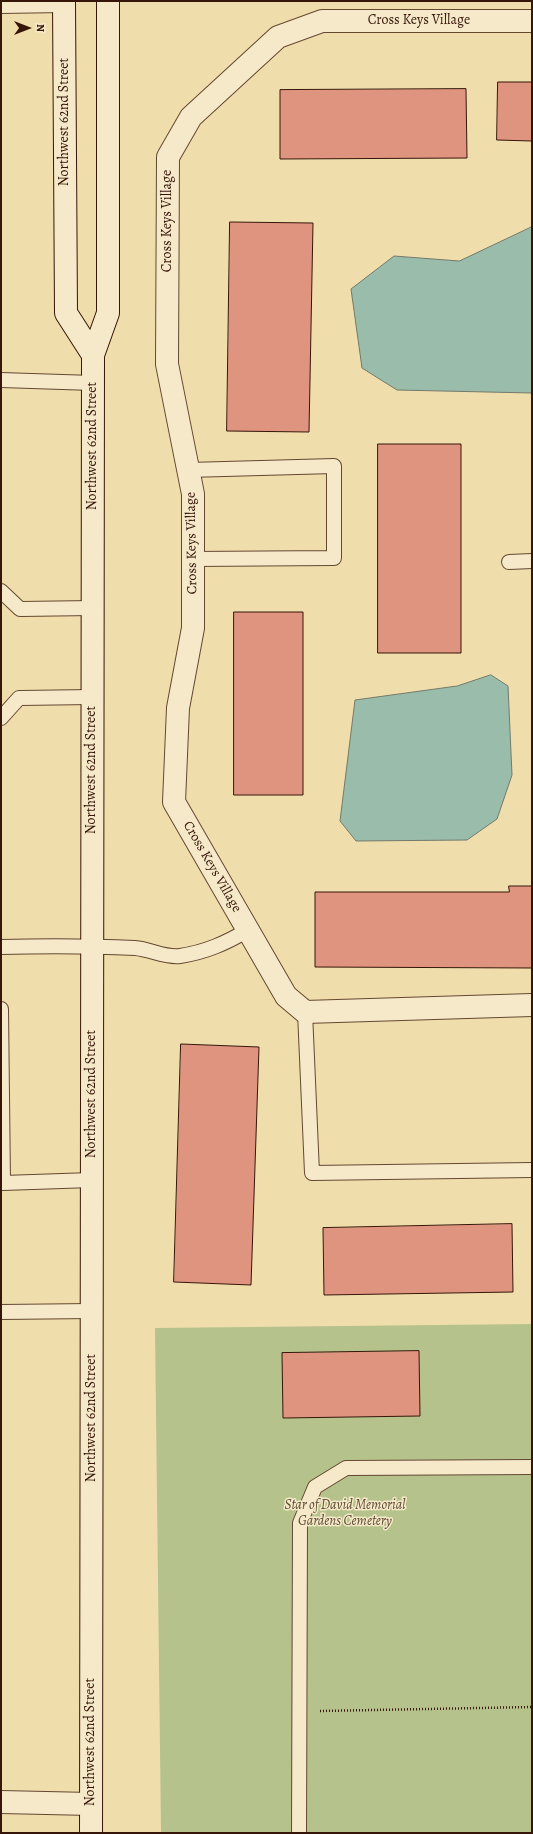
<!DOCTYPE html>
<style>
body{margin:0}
#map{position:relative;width:533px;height:1834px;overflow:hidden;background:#f0ddac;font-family:Alegreya,serif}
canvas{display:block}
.frame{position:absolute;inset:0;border:2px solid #361609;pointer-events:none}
.north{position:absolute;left:8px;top:8px;width:40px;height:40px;-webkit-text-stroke:3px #f5e9c9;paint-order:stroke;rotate:90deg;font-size:11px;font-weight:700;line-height:16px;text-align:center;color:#361609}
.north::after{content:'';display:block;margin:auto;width:14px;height:18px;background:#361609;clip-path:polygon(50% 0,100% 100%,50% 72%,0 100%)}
</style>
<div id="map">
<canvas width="533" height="1834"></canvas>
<div class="frame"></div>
<div class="north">N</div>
</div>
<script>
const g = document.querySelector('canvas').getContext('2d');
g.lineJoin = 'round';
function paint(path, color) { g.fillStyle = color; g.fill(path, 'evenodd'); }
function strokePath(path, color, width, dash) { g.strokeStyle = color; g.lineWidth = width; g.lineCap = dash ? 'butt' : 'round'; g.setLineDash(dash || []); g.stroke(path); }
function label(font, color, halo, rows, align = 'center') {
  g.font = font + ' Alegreya,serif'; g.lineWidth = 3; g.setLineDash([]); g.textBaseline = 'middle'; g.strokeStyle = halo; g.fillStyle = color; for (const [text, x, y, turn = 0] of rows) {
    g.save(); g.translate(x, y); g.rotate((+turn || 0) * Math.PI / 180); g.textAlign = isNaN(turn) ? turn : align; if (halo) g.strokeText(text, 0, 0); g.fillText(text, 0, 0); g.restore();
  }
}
const green = new Path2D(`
 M532,1324V1833H161L155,1328Z`);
const water = new Path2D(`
 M532,227V393L397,390L362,368L351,289L394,256L459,261Z
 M491,675L508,686L512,775L497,819L467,840L356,841L340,821L355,700L457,686Z`);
const building = new Path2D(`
 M498,82H532V141L497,140Z
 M466,89L467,158L280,159V90Z
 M230,222L313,223L309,432L227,431Z
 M378,444H461V653H378Z
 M234,612H303V795H234Z
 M509,886H532V968L315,967V892H509Z
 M181,1044L259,1047L251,1285L174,1282Z
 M512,1224L513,1292L324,1295L323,1228Z
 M419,1351L420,1416L283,1418L282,1353Z`);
const path = new Path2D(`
 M320,1711L532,1707`);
const lane = new Path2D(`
 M1,6L64,5
 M1,380L93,383
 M188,470L334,466V558L193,559
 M509,562L532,561
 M1,591L20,609L93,608
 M1,718L19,698L92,697
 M1,947C46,946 90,946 135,948C150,949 165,958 180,956C206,952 226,943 248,930
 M1,1009L3,1183H1
 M305,1012L312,1173L532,1170
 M3,1183L92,1180
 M1,1312L92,1311
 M299,1833L300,1523L315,1487L346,1468L532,1467`);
const street = new Path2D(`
 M532,21H322L278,37L191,117L168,157L167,364L193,494V628L178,708L174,802L286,996L305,1012L532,1005
 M1,1802L91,1804`);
const secondary = new Path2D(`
 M64,1L66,313L93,355
 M91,1833L93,355L108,313V1`);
const streetNames = [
 ["Cross Keys Village",419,21],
 ["Northwest 62nd Street",65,122,-90],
 ["Cross Keys Village",168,221,-90],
 ["Northwest 62nd Street",93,446,-90],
 ["Cross Keys Village",192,543,-91],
 ["Northwest 62nd Street",92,770,-90],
 ["Cross Keys Village",212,867,60],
 ["Northwest 62nd Street",92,1094,-90],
 ["Northwest 62nd Street",92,1418,-90],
 ["Northwest 62nd Street",91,1742,-90]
];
const parkNames = [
 ["Star of David Memorial",345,1506],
 ["Gardens Cemetery",345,1522]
];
paint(green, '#b6c28c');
paint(water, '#9abcab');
strokePath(water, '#727a6a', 1);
paint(building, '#de947f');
strokePath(building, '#361609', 1);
strokePath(lane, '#644832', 16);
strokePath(street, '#644832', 24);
strokePath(secondary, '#361609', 24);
strokePath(path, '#361609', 2.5, [1, 2]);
strokePath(lane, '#f5e9c9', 14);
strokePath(street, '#f5e9c9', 22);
strokePath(secondary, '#f5e9c9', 22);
label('14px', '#361609', '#f5e9c9', streetNames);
label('italic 14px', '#5c4a30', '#f5e9c9', parkNames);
</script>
